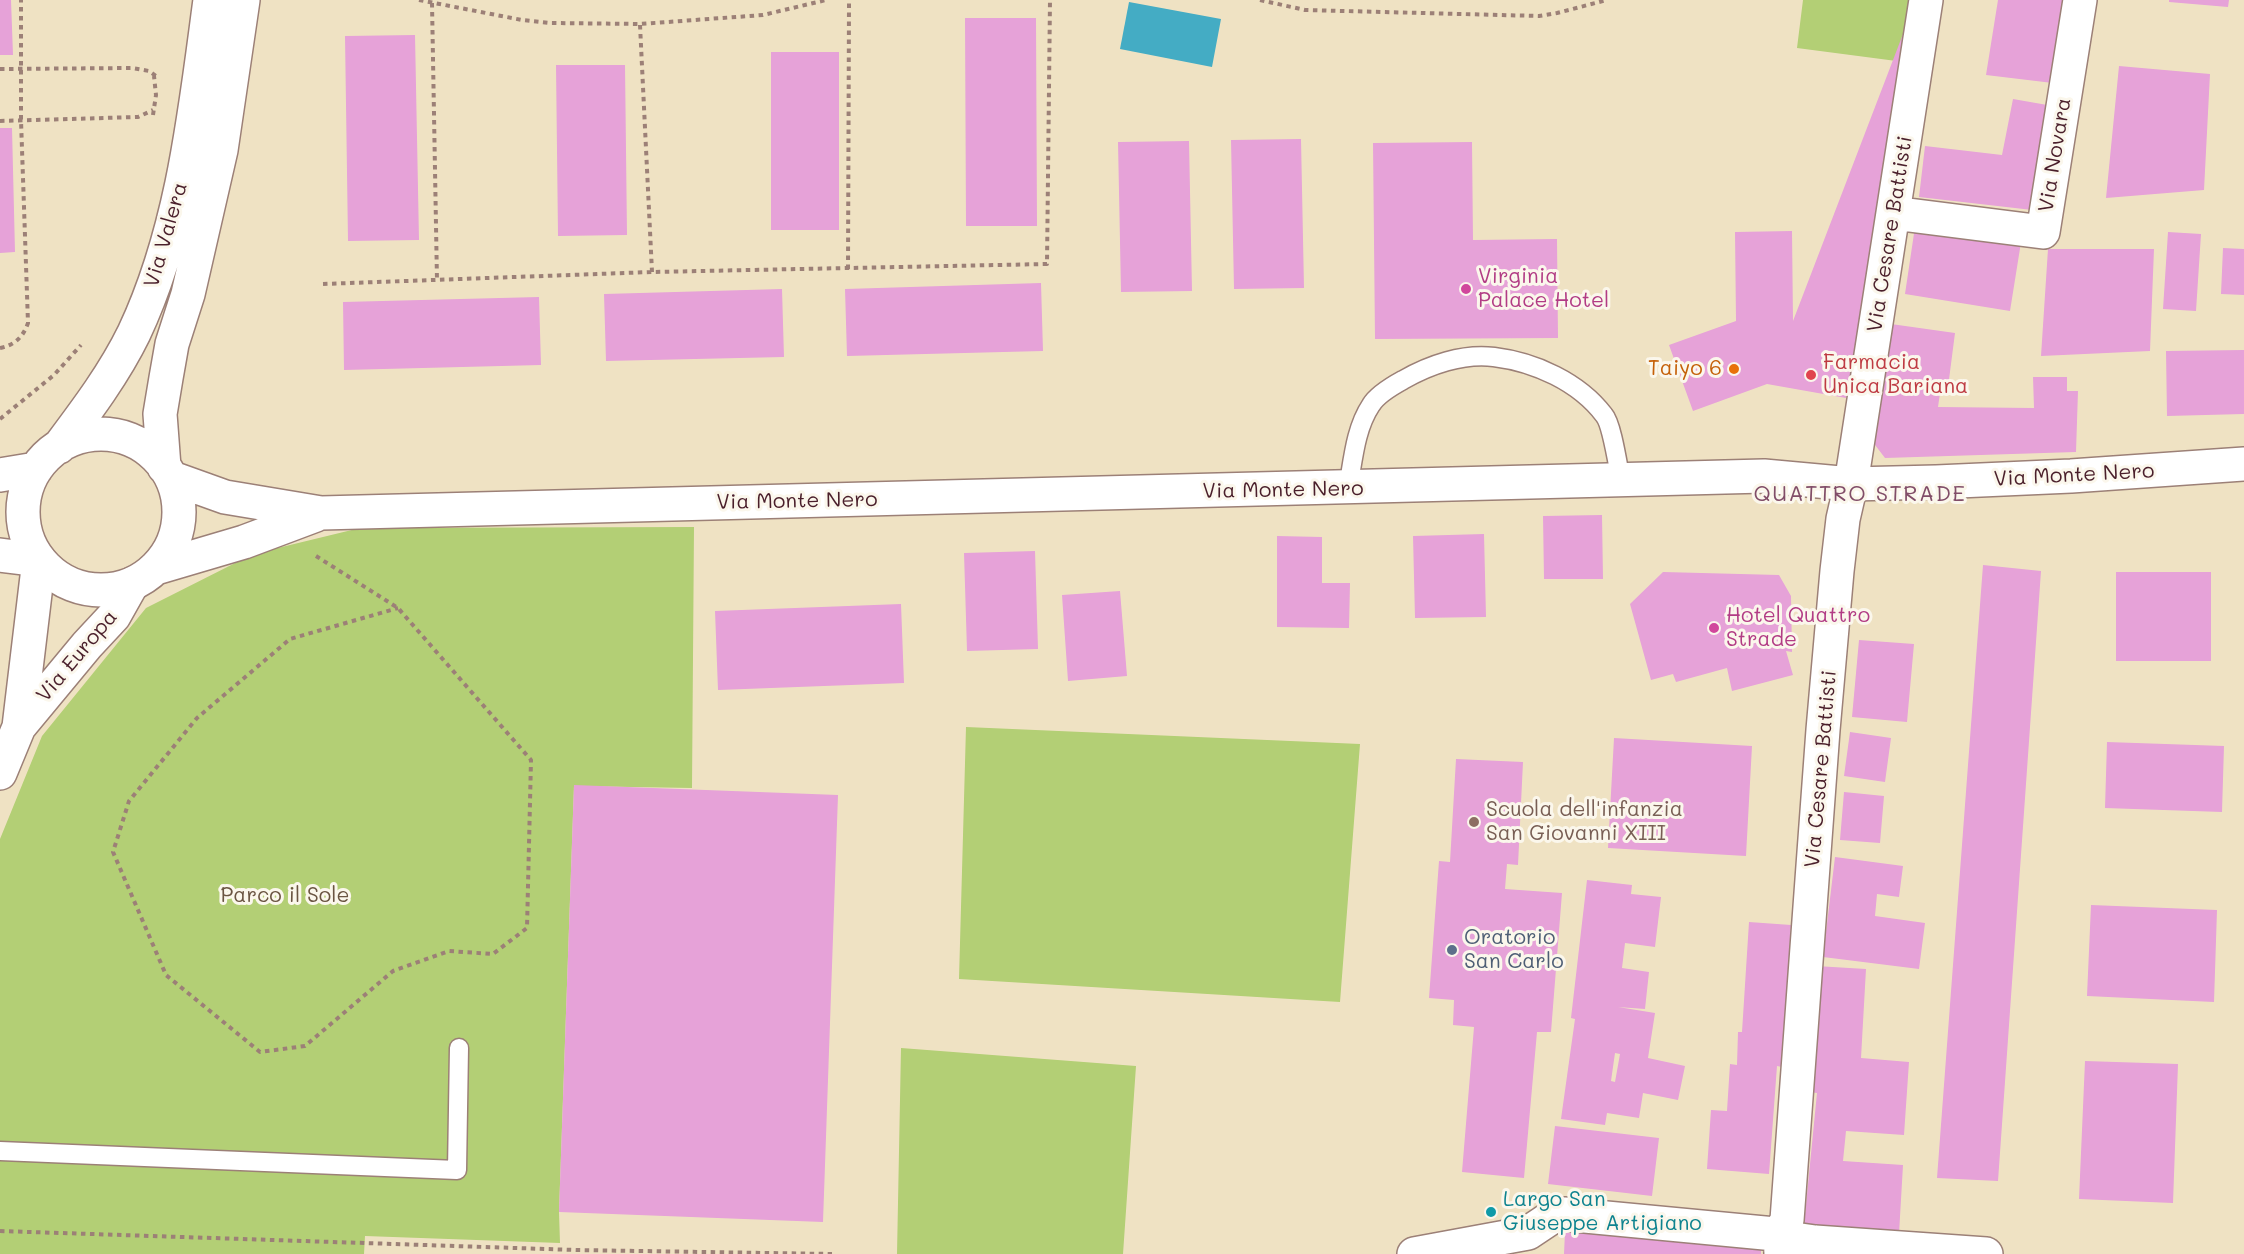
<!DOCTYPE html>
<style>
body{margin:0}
canvas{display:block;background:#efe2c3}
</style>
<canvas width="2244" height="1254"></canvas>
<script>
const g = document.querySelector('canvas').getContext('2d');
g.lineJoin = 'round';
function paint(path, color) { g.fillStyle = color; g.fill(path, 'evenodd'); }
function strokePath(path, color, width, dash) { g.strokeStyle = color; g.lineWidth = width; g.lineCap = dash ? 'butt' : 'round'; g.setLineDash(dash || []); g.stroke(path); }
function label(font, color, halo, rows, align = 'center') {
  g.font = font + ' Mali,sans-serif'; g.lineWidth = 6; g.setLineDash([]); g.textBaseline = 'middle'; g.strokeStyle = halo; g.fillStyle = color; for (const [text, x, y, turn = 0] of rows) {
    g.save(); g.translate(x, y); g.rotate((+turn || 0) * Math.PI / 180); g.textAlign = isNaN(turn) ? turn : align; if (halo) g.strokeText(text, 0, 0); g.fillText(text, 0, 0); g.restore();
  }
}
const green = new Path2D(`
 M1803,0H1912L1904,62L1797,48Z
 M694,527L692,788L574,786L559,1212L560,1243L365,1236L364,1254H0V839L42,736L146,608L253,554L360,528Z
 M966,727L1360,744L1340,1002L959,979Z
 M901,1048L1136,1066L1123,1254H897Z`);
const water = new Path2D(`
 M1129,2L1221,19L1212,67L1120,49Z`);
const building = new Path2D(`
 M0,0H11L13,55H0Z
 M1916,0H1924L1846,398L1767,384L1693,411L1669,345L1736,321L1735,232L1792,231L1793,321Z
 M1998,0H2071L2061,84L1986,75Z
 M2169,0H2229L2228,7L2169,2Z
 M965,18H1036L1037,226H966Z
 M415,35L419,240L348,241L345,36Z
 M771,52H839V230H771Z
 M556,65H625L627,235L558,236Z
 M2119,66L2210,74L2204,190L2106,198Z
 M2013,99L2053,106L2041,211L1919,197L1925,146L2002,155Z
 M0,128H12L15,252L0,253Z
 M1301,139L1304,288L1234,289L1231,140Z
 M1189,141L1192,291L1121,292L1118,142Z
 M1472,142L1473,240L1557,239L1558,338L1375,339L1373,143Z
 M1916,220L2022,236L2010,311L1905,294Z
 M2168,232L2201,234L2196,311L2163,309Z
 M2223,248L2244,249V295L2221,294Z
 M2048,249H2154L2150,351L2041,356Z
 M1041,283L1043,351L847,356L845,289Z
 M782,289L784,357L606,361L604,294Z
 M539,297L541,365L344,370L343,302Z
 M1891,324L1955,333L1947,395L1940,393L1938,407L2034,408L2033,377H2067V391H2078L2076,452L1885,458L1872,441Z
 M2244,350V414L2167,416L2166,351Z
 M1602,515L1603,579H1544L1543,516Z
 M1484,534L1486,617L1415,618L1413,536Z
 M1277,536L1322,537V583H1350L1349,628L1277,627Z
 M1035,551L1038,649L967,651L964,553Z
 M1983,565L2041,571L1998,1181L1937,1178Z
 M1663,572L1779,575L1791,596L1792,652L1786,651L1793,675L1732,691L1727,668L1676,682L1673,674L1651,680L1630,604Z
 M2116,572H2211V661H2116Z
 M1120,591L1127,676L1068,681L1062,595Z
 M901,604L904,683L718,690L715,611Z
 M1859,640L1914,644L1907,722L1852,717Z
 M1850,732L1891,738L1885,782L1844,776Z
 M1614,738L1752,746L1746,856L1608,848Z
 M2107,742L2224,746L2222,812L2105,808Z
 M1456,759L1523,762L1518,865L1507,864L1505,889L1562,893L1551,1032H1537L1524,1178L1462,1172L1474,1027L1453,1025L1454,1000L1429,998L1439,861L1450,862Z
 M574,785L838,795L823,1222L559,1212Z
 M1844,792L1884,796L1880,843L1840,840Z
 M1835,857L1903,866L1899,897L1877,894L1875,916L1925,923L1919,969L1823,957Z
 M1587,880L1632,885L1631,894L1661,897L1655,947L1625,943L1622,968L1649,972L1645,1009L1618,1007L1655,1013L1648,1058L1685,1066L1678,1100L1643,1093L1639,1118L1607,1113L1605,1125L1561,1119L1575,1019L1571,1018ZM1615,1053L1620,1054L1615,1082L1611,1081Z
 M2091,905L2217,910L2214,1002L2087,996Z
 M1749,922L1791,925L1782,1067L1777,1066L1769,1174L1707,1169L1711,1110L1727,1111L1730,1064L1737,1065L1738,1032H1742Z
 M1816,966L1866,969L1861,1058L1909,1062L1904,1135L1846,1131L1843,1161L1903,1165L1899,1234L1804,1225L1817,1093L1809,1092Z
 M2085,1061L2178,1064L2173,1203L2079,1199Z
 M1555,1126L1659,1138L1652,1196L1548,1184Z
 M1565,1232L1761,1246V1254H1564Z`);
const path = new Path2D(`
 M419,0L522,20L550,23L640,24L763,15L826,0
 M1260,0L1305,10L1539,16L1557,13L1607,0
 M432,3L437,281
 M640,25L652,272
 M0,69L132,68L149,71L156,76
 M153,115L156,95L154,76
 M0,121L138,117L153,110
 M848,269L849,0
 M323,284L652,272L1047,264L1050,0
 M0,348C15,345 23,337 28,323L21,120V0
 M0,419L54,375L81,345
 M316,556L398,608L531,760L527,928L493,954L449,951L393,971L305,1046L260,1052L166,975L113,852L129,801L197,718L290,639L398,608
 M0,1231L576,1250L832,1254`);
const lane = new Path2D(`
 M1348,488C1353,461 1355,429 1371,405C1377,395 1392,386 1403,380C1429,365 1463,353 1494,357C1535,362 1579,382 1604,415C1612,424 1618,467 1621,481
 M0,1151L457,1170L459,1048`);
const street = new Path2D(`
 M1893,213L2043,232L2080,0
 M19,727L87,645L114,616L132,584
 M0,773L19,727L39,560
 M1414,1254L1528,1233L1552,1217L1564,1214L1775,1234L1780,1233L1794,1239L1815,1242L1986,1254
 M1781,1254L1780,1233L1787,1220L1823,730L1837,571L1843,519L1851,484L1926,0`);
const secondary = new Path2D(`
 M23 512a78 78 0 1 1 156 0a78 78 0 1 1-156 0Z
 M59,447C86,411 114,374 134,333C183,229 195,112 210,0
 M164,467L160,414L166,378L172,344L188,294L221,150L243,0
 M0,475L36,469
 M172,478L225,497L321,513L1764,476L1851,484L1936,482L2071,476L2244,464
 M0,555L39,560
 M156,568L244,542L316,515`);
const markers = [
 [1466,289,6,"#d1479c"],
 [1734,369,6,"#e8710a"],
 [1811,375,6,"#e0444e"],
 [1714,628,6,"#d1479c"],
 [1474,822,6,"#8d6e63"],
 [1452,950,6,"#5c6f8a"],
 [1491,1212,6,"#0f9aa8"]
];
const streetNames = [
 ["Via Novara",2055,155,-81],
 ["Via Cesare Battisti",1890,234,-81],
 ["Via Valera",166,235,-74],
 ["Via Monte Nero",2074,475,-3],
 ["Via Monte Nero",1283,490,-1],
 ["Via Monte Nero",797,501,-1],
 ["Via Europa",77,656,-50],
 ["Via Cesare Battisti",1821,769,-85]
];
const hotelNames = [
 ["Virginia",1478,277],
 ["Palace Hotel",1478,301],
 ["Hotel Quattro",1726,616],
 ["Strade",1726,640]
];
const healthNames = [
 ["Farmacia",1823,363],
 ["Unica Bariana",1823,387]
];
const foodNames = [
 ["Taiyo 6",1722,369]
];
const educationNames = [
 ["Scuola dell'infanzia",1486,810],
 ["San Giovanni XIII",1486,834]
];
const parkNames = [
 ["Parco il Sole",285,896]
];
const serviceNames = [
 ["Oratorio",1464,938],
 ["San Carlo",1464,962]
];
const cultureNames = [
 ["Largo San",1503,1200],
 ["Giuseppe Artigiano",1503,1224]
];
const neighbourhoodNames = [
 ["QUATTRO STRADE",1860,494]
];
paint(green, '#b3cf75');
paint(water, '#44acc4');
paint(building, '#e6a2d8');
strokePath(lane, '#9c8077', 21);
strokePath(street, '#9c8077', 36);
strokePath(secondary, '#9c8077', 36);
strokePath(path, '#9c8077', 4, [4.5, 4.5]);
strokePath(lane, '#fff', 18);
strokePath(street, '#fff', 33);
strokePath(secondary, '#fff', 33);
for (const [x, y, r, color] of markers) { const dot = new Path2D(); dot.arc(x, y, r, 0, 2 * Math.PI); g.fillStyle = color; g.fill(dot); strokePath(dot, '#fbf7ec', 2); }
label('21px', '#4a1f2b', '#fbf7ec', streetNames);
label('21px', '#b23c85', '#fbf7ec', hotelNames, 'left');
label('21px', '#be3a42', '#fbf7ec', healthNames, 'left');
label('21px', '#c56008', '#fbf7ec', foodNames, 'right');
label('21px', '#785e54', '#fbf7ec', educationNames, 'left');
label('21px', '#6a5441', '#fbf7ec', parkNames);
label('21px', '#4e5e75', '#fbf7ec', serviceNames, 'left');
label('21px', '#0d838f', '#fbf7ec', cultureNames, 'left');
g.letterSpacing = '1.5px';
label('22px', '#814d68', '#fbf7ec', neighbourhoodNames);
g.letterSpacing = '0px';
</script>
